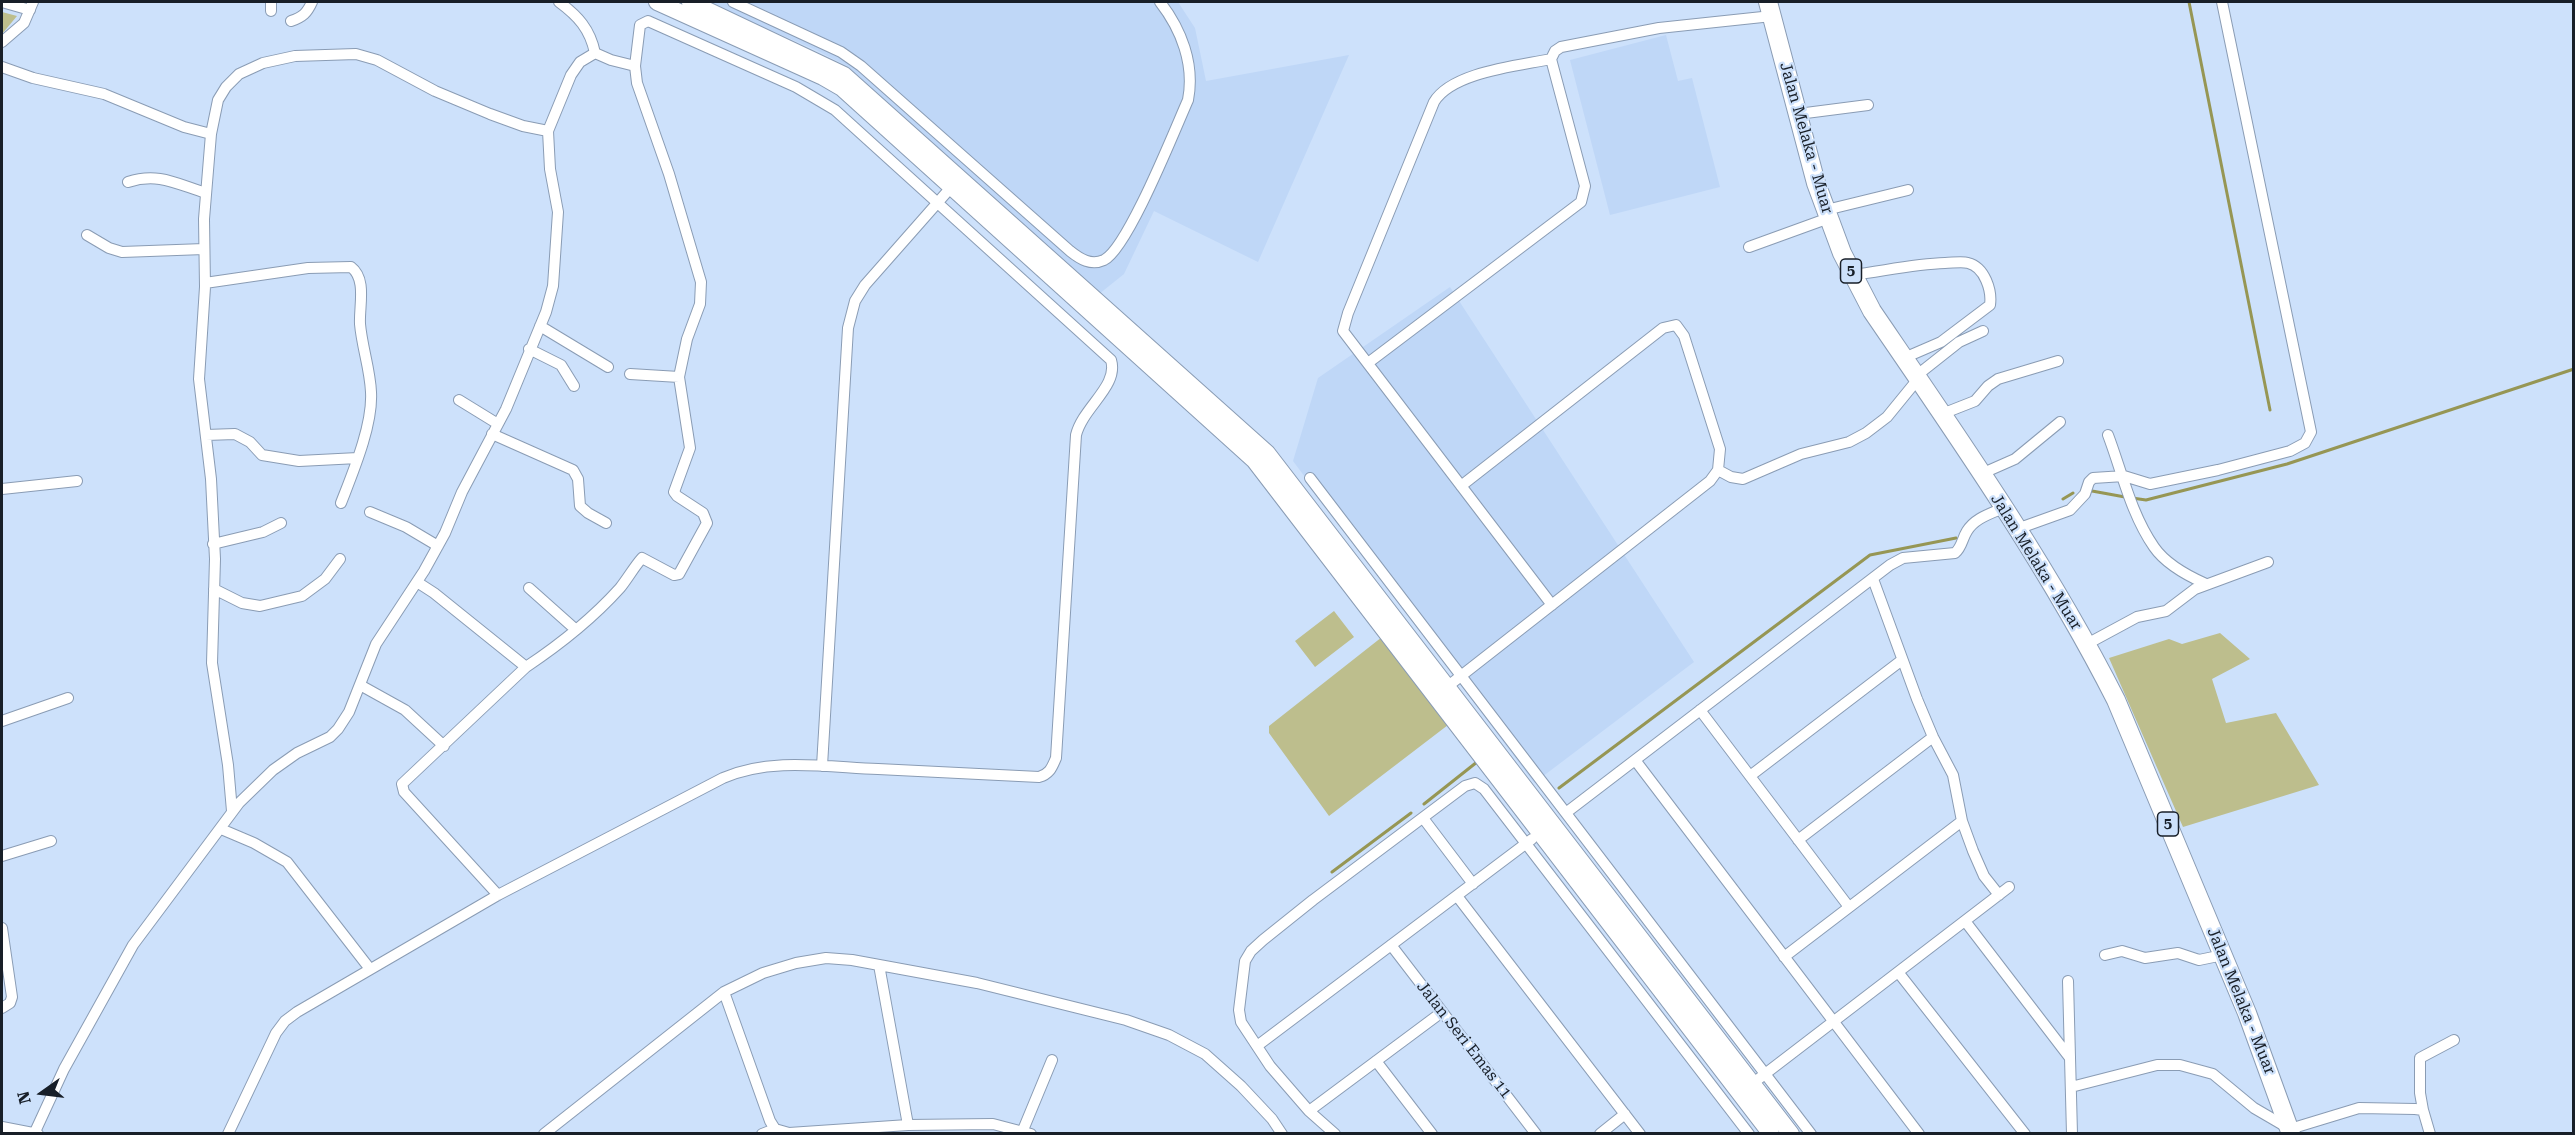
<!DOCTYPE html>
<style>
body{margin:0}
#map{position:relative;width:2575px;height:1135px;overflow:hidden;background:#cde1fb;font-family:"Roboto Serif",serif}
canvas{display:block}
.frame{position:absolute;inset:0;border:3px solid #181f28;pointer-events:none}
.north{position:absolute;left:12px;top:1063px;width:60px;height:60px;-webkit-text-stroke:4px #cde1fb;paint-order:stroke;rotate:256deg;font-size:16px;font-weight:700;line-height:24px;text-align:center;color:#181f28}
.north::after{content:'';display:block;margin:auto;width:21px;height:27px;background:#181f28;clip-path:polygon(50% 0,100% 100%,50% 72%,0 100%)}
</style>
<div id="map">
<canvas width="2575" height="1135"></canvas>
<div class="frame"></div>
<div class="north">N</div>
</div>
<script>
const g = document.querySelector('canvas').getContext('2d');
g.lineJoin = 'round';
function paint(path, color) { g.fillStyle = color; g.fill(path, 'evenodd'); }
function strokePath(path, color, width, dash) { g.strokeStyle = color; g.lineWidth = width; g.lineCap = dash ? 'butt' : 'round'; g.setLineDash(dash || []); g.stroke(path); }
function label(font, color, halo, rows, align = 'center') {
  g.font = font + ' "Roboto Serif",serif'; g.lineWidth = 4.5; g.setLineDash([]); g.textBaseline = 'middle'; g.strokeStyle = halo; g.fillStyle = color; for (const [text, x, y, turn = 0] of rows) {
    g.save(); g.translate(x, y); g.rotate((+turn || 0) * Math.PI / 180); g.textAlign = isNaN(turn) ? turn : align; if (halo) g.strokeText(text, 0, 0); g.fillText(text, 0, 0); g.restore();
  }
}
const built = new Path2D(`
 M705,2H1178L1195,28L1206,81L1349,55L1258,262L1154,211L1124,274L1099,294L847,66L816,50Z
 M1666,35L1678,81L1692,78L1720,187L1610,215L1570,60Z
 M1450,287L1694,662L1534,783L1293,461L1318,378Z`);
const green = new Path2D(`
 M2,12L17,16L2,34Z
 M1334,611L1354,637L1315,667L1295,641Z
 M2220,633L2250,659L2212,679L2226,723L2276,713L2319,785L2183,827L2109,658L2169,639L2182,644Z
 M1382,637L1448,725L1329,816L1269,733V726Z`);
const stream = new Path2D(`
 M2189,2L2270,410
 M2092,491L2125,497
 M2132,498L2146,500L2287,464L2574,369
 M2063,499L2073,493
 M1559,788L1870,555L1956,538
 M1424,804L1477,762L1479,764
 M1332,872L1411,813`);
const street = new Path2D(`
 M2,2L30,10
 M271,2V11
 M559,2C578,16 590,29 595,53
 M733,2L841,52L861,66L1070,251C1080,259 1091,266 1104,260C1128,248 1175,129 1188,100C1195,64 1181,29 1160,2
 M291,21C303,17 307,13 312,2
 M2,42L24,23L33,2
 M595,53L611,60L635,66
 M2,67L33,78L104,94L184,127L211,134
 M1798,114L1868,105
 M128,182C158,172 177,184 206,193
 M1826,210L1908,190
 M87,235L109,248L122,252L204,249
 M1749,247L1829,218
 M1852,275C1884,271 1914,264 1945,263C1952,263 1962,261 1968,263C1985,267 1992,291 1990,305L1941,342L1904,358
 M205,283L308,268L351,267C367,279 359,306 360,324C362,347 370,369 371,392C373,425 353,472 341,503
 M540,326L608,367
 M529,349L561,365L574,386
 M1368,363L1581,202L1585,186L1551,59
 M630,374L679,377
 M1916,376L1959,342L1983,331
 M459,400L498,424
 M1942,414L1975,401L1988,386L1998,379L2058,361
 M492,434L573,470L578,479L580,506L588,513L606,523
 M206,435L235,434L250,442L262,455L299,461L358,458
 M2108,435C2122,472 2131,514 2154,547C2165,563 2188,576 2206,584
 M1718,470L1731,477L1743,479L1801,454L1849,442L1866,433L1887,417L1918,379
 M1981,474L2015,459L2060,422
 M1310,478L1811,1134
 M2,489L77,481
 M370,512L406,527L438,546
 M2017,529L2070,510L2085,494L2089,482L2093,478L2124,476L2150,484L2218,470L2290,451L2305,443L2311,432L2222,2
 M213,544L263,532L281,523
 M1873,579L1917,699L1933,737L1953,775L1962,821L1973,851L1984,876L1999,895
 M417,582L434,593L526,667
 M529,588L575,629
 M214,589L242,603L260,606L302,596L325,579L340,559
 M1552,605L1343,331L1348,313L1434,102C1452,72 1518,66 1551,59L1555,51L1561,47L1659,28L1772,16
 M2087,644L2137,617L2166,611L2195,589L2268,562
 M360,685L405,710L444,746
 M1443,690L1710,481L1718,470L1720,449L1684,336L1676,325L1663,328L1461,486
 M1700,710L1849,907
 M2,721L68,698
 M1635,760L1919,1134
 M822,766L848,328L855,301L865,285L954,184
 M1750,776L1902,660
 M232,811L228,765L212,663L215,559L211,479L199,379L205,287L204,219L211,134L218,100L226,87L239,74L263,63L295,56L356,54L377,60L435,91L490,114L523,126L548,131
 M1567,812L1890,565L1903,558L1955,553C1962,547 1962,539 1967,531C1975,518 1990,514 2003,508
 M1423,818L1473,884
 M221,829L254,843L287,862L370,969
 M1798,840L1933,737
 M2,856L51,841
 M1457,896L1640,1134
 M1965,921L2070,1058
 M2,928L12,997L10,1003L2,1008
 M1391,945L1536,1134
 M2105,955L2122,951L2145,958L2178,953L2199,960L2223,955
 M1784,957L1962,821
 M879,965L908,1125
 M1898,972L2025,1134
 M2068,981L2072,1134
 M724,992L770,1121L775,1129
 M1257,1046L1532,839
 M1376,1061L1432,1134
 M1748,1087L2009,887
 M2071,1087L2157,1065H2180L2213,1074L2254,1108L2290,1129L2359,1108L2415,1109L2423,1110L2430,1134
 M2423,1110L2420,1093V1058L2454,1040
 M1309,1111L1442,1012
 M2,1127L38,1134
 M1023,1130L1052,1060
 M34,1134L64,1069L133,945L239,803L273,770L297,753L330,737L338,729L349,712L376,644L424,571L445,533L462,492L506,409L546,312L553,286L558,212L550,169L548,131L571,75L580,62L595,53
 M228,1134L276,1033L285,1021L297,1012L498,895L723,778C770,757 827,767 878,769C932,772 986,774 1039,777C1050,774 1052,767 1056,758L1076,435C1083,407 1119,386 1111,360L835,110L796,87L648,21L640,25L635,66L637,83L669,174L701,282L700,304L687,339L679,377L690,448L674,492L677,496L703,513L707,523L679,574L674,575L642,558C634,567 628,578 620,588C593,618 559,645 526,667L402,784L404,792L498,895
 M544,1134L724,992L763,973L796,963L826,958L852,960L977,983L1126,1020L1169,1035L1205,1054L1241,1086L1272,1119L1282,1134
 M762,1134L775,1129L789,1133L908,1125L993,1124L1031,1134
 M1335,1134L1309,1111L1270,1066L1241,1022L1239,1010L1245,961L1251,951L1263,940L1313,900L1465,786L1475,783L1484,789L1749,1134
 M1600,1134L1625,1114`);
const secondary = new Path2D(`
 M657,2L823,77L842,88L1254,460L1771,1134
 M690,2L844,75L1267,453L1791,1134`);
const primary = new Path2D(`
 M1768,2L1816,183L1842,253L1872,311C1958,437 2047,564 2116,700L2247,1013L2291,1134`);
const shields = [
 [1851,271,21],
 [2168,824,21]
];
const shieldNames = [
 ["5",1851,271],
 ["5",2168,824]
];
const streetNames = [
 ["Jalan Melaka - Muar",1806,138,74],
 ["Jalan Melaka - Muar",2036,562,58],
 ["Jalan Melaka - Muar",2241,1001,68],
 ["Jalan Seri Emas 11",1464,1040,52]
];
paint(built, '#bfd7f7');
paint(green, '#bdbe8d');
strokePath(stream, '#969654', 3);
strokePath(street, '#8a9cb4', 12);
strokePath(secondary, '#8a9cb4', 18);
strokePath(primary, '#8a9cb4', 20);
strokePath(street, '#fff', 10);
strokePath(secondary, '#fff', 16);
strokePath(primary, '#fff', 18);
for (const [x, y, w] of shields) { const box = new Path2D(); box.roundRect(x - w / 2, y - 12, w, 24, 4.5); g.fillStyle = '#cde1fb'; g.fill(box); strokePath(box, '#181f28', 1.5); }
label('bold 15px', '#181f28', null, shieldNames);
label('16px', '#181f28', '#cde1fb', streetNames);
</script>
